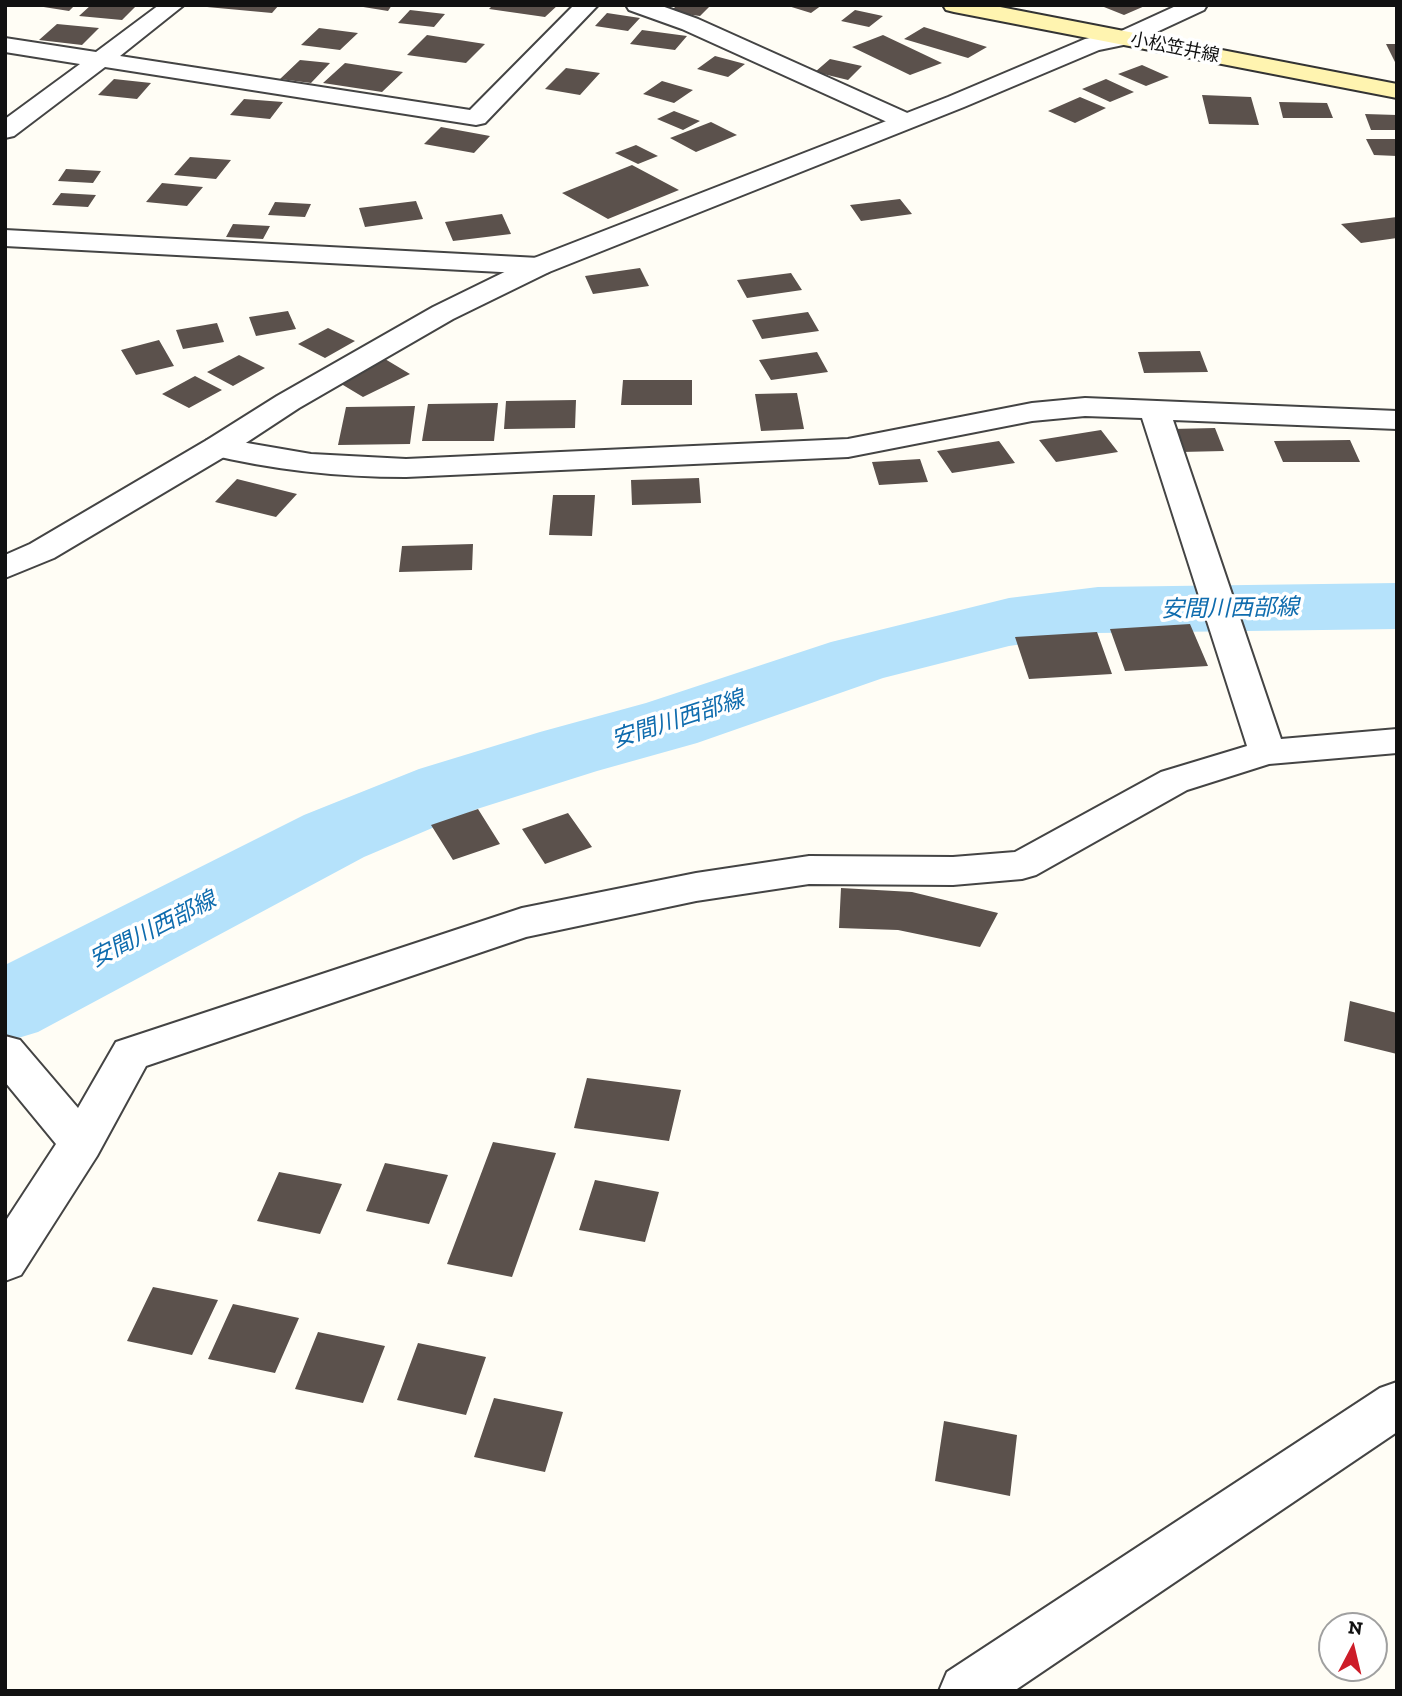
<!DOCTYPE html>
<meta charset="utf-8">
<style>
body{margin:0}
#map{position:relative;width:1402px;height:1696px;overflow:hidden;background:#fffdf5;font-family:"Zilla Slab",serif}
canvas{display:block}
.frame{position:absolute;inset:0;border:7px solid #111;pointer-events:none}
.north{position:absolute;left:1318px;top:1612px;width:70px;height:70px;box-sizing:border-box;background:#fff;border:2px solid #a0a0a0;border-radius:50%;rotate:7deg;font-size:19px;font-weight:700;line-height:28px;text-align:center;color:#111}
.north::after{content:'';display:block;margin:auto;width:24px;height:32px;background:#cd1d29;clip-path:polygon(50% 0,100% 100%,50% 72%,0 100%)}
</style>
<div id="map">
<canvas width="1402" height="1696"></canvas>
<div class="frame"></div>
<div class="north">N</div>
</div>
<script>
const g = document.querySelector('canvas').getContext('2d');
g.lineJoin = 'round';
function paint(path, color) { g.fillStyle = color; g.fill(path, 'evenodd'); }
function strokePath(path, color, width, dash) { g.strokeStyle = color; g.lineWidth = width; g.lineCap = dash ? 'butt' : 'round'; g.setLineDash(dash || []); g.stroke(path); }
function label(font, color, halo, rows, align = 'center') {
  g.font = font + ' "Zilla Slab","Noto Sans JP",serif'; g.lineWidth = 7; g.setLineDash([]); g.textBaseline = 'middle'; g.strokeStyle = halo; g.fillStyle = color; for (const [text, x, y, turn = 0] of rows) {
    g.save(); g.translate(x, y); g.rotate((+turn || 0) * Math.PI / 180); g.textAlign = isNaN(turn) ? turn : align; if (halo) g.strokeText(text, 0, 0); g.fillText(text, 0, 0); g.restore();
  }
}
const river = new Path2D(`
 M1397,583V629L1098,633L1009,646L883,678L697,743L597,771L477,809L364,857L38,1032L5,1042V965L304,815L419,769L540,732L646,703L831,642L1009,598L1098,587Z`);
const building = new Path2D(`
 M31,5H75L69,11Z
 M91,5H137L122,20L79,16Z
 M209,5H279L272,13L207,7Z
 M351,5H392L388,11Z
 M493,5H558L545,17L489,9Z
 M677,5H711L700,16L670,12Z
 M785,5H822L811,13Z
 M1099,5H1147L1124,15Z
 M410,10L445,14L434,27L398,23Z
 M855,10L883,16L869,27L841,21Z
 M607,13L640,18L628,31L595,26Z
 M57,24L99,28L82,45L39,40Z
 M924,27L987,47L968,58L904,39Z
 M319,28L358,33L340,50L301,45Z
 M642,30L687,36L675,50L630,44Z
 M427,35L485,44L466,63L407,55Z
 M883,35L942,63L910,75L852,47Z
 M1386,44H1397V66Z
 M715,56L745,64L728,77L697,69Z
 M830,59L862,66L848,80L815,72Z
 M300,60L330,63L311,83L280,79Z
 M345,63L403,72L382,92L323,83Z
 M1142,65L1169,77L1146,86L1118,74Z
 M566,68L600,73L580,95L545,89Z
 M114,79L151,83L137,99L98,95Z
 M1106,79L1134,92L1110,102L1082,89Z
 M662,81L693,90L674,103L643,94Z
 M1202,95L1251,97L1259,125L1209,124Z
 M1080,97L1106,108L1075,123L1048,111Z
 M244,99L283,102L270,119L230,115Z
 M1279,102L1327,103L1333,118H1283Z
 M674,111L700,121L683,130L657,119Z
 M1365,114L1397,115V130H1371Z
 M711,122L737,135L696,152L670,138Z
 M441,127L490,136L474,153L424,144Z
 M1366,139H1397V156L1374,155Z
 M636,145L658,156L638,164L615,153Z
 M190,157L231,160L216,179L174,175Z
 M632,165L679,190L608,219L562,193Z
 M66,169L101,171L93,183L58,181Z
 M162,183L203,187L187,206L146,202Z
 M61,193L96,195L88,207L52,205Z
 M900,199L912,214L861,221L850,205Z
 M416,201L423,219L365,227L359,208Z
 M275,202L311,204L305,217L268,215Z
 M502,214L511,234L453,241L445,222Z
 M1397,217V238L1361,243L1341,224Z
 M233,224L270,226L263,239L226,237Z
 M640,268L649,286L593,294L585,276Z
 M791,273L802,290L747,298L737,280Z
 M288,311L296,329L256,336L249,317Z
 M808,312L819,331L762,339L752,320Z
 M217,323L224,342L183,349L176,330Z
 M328,328L355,341L325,358L298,344Z
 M159,340L174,366L136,375L121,350Z
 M1200,351L1208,372L1144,373L1138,352Z
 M817,352L828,372L771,380L759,360Z
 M239,355L265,368L233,386L207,372Z
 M385,359L410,374L363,397L338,382Z
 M195,376L222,390L189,408L162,394Z
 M623,380H692V405H621Z
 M797,393L804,429L761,431L755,394Z
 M576,400L575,428L504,429L506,401Z
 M498,403L494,441H422L428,404Z
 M415,406L410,444L338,445L346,407Z
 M1215,428L1224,451L1181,452L1172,429Z
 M1101,430L1118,452L1056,462L1039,440Z
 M1350,440L1360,462H1283L1274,441Z
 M999,441L1015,463L952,473L937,451Z
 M920,459L928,482L879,485L872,462Z
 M699,478L701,503L632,505L631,480Z
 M237,479L297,494L276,517L215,502Z
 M553,495H595L592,536L549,535Z
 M473,544L472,570L399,572L402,546Z
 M1190,624L1208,666L1125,671L1110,629Z
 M1097,632L1112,674L1029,679L1015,637Z
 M478,809L500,844L453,860L431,825Z
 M568,813L592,847L545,864L522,829Z
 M841,888L912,892L998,913L980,947L898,930L839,928Z
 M1350,1001L1397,1013V1054L1344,1041Z
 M587,1078L681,1090L669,1141L574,1128Z
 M493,1142L556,1153L512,1277L447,1264Z
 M385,1163L448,1175L429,1224L366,1211Z
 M279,1172L342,1184L320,1234L257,1221Z
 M595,1180L659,1192L645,1242L579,1230Z
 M153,1287L218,1300L192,1355L127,1341Z
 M233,1304L299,1318L275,1373L208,1359Z
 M318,1332L385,1346L363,1403L295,1389Z
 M418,1343L486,1357L466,1415L397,1400Z
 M494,1398L563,1412L545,1472L474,1457Z
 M944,1421L1017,1435L1010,1496L935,1481Z`);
const minor = new Path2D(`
 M159,5H184L120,56L470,110L574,5H598L485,123L476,125L105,67L14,136L5,138V119L80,64L5,52V38L96,52Z
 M626,5H659L698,19L914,116L917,121L914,126L905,128L896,126L682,29L629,10Z
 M5,230L539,258L549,260L553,266L549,272L539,274L5,246Z
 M1085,398L1397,411V429L1173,420L1281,739L1397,729V753L1269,764L1187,790L1036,875L1022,879L953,885L809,884L696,901L526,937L146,1066L97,1156L21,1275L5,1281V1222L56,1144L5,1082V1036L20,1040L78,1108L116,1042L522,908L696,873L809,856L953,857L1015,852L1161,772L1247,746L1142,418L1085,416L1032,421L848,457L406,477C338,477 273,470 207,454L203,447L207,440L218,438L311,454L406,459L848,439L1032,403Z
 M1397,1382V1432L1014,1691H939L947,1672L1380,1388Z`);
const tertiary = new Path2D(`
 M1178,5H1207L1204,10L1133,43L1099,50L964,107L549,272L453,319L299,408L229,454L54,558L5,578V555L30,544L207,440L277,396L433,307L529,260L948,97L1085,39L1119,32Z`);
const secondary = new Path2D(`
 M943,5H990L1397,84V98L954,12L946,10Z`);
const farStreetnames = [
 ["小松笠井線",1175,48,11]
];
const waterNames = [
 ["安間川西部線",1230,609,-1],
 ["安間川西部線",678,720,-18],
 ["安間川西部線",153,930,-27]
];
paint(river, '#b5e2fb');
paint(building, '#5b514c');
strokePath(minor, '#444', 4);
strokePath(tertiary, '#444', 4);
strokePath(secondary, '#333', 4);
paint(minor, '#fff');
paint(tertiary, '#fff');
paint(secondary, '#fff4b0');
label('18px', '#111', '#fff', farStreetnames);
label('italic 23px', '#0f6cae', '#fff', waterNames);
</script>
